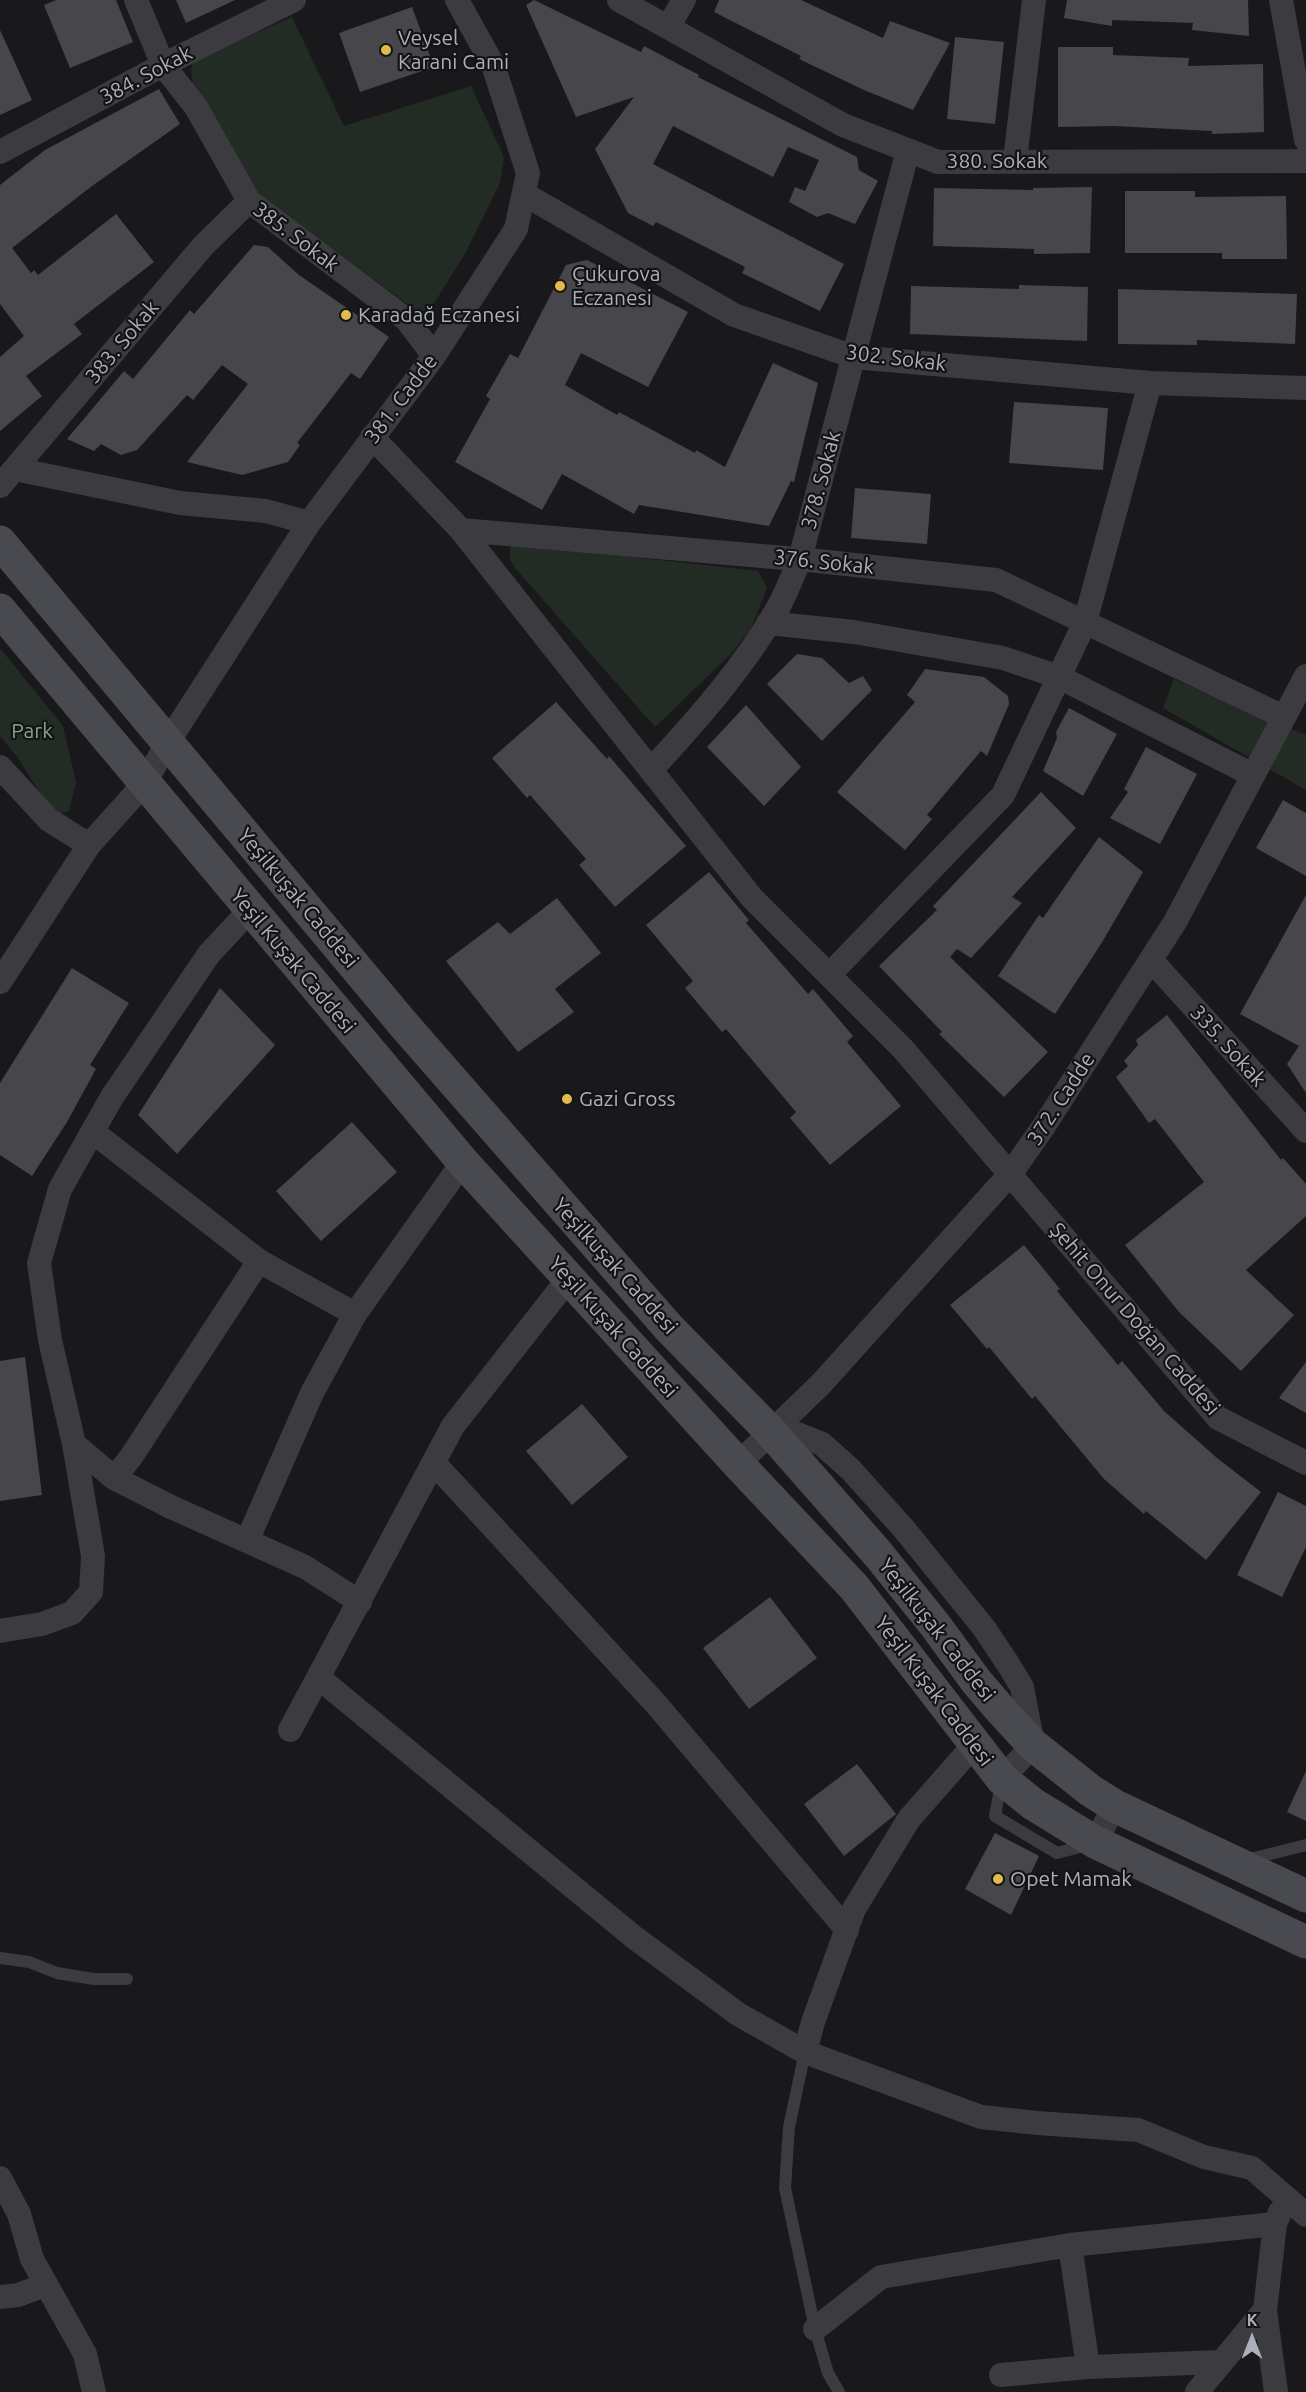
<!DOCTYPE html>
<meta charset="utf-8">
<style>
body{margin:0}
#map{position:relative;width:1306px;height:2392px;overflow:hidden;background:#19191b;font-family:Ubuntu,sans-serif}
canvas{display:block}
.north{position:absolute;left:1222px;top:2308px;width:60px;height:60px;-webkit-text-stroke:4px #141416;paint-order:stroke;rotate:0deg;font-size:16px;font-weight:700;line-height:24px;text-align:center;color:#adb0ba}
.north::after{content:'';display:block;margin:auto;width:21px;height:27px;background:#adb0ba;clip-path:polygon(50% 0,100% 100%,50% 72%,0 100%)}
</style>
<div id="map">
<canvas width="1306" height="2392"></canvas>
<div class="north">K</div>
</div>
<script>
const g = document.querySelector('canvas').getContext('2d');
g.lineJoin = 'round';
function paint(path, color) { g.fillStyle = color; g.fill(path, 'evenodd'); }
function strokePath(path, color, width, dash) { g.strokeStyle = color; g.lineWidth = width; g.lineCap = dash ? 'butt' : 'round'; g.setLineDash(dash || []); g.stroke(path); }
function label(font, color, halo, rows, align = 'center') {
  g.font = font + ' Ubuntu,sans-serif'; g.lineWidth = 4.5; g.setLineDash([]); g.textBaseline = 'middle'; g.strokeStyle = halo; g.fillStyle = color; for (const [text, x, y, turn = 0] of rows) {
    g.save(); g.translate(x, y); g.rotate((+turn || 0) * Math.PI / 180); g.textAlign = isNaN(turn) ? turn : align; if (halo) g.strokeText(text, 0, 0); g.fillText(text, 0, 0); g.restore();
  }
}
const green = new Path2D(`
 M292,17L344,126L471,86L504,157L500,183L466,252L430,310L418,312L261,197L192,85L191,68L196,59Z
 M510,546H533L758,571L767,588L751,628L732,653L655,727L515,568L510,560Z
 M0,648L63,726L76,782L69,811L55,816L18,758L0,736Z
 M1174,679L1306,735V790L1163,708Z`);
const building = new Path2D(`
 M56,0H116L133,42L70,68L44,5Z
 M176,0H235L186,23Z
 M534,0L641,52L644,46L699,75L698,77L857,157L859,170L878,181L855,224L828,213L817,217L789,202L795,187L805,191L819,160L788,147L773,177L673,126L653,164L844,264L820,311L742,273L745,267L656,222L653,226L628,213L595,149L634,97L576,117L526,5Z
 M719,0H801L883,38L890,21L950,43L913,110L864,90L799,59L801,56L714,12Z
 M1067,0H1248L1249,36L1192,30L1193,23L1112,20V26L1064,18Z
 M412,7L434,67L360,92L339,33Z
 M0,30L32,100L0,115Z
 M955,37L1004,42L995,124L947,119Z
 M1058,47H1113V55L1189,58L1188,66L1263,64L1264,132L1212,134V131L1113,126L1058,127Z
 M159,89L180,124L92,186L12,248L31,273L34,270L38,275L116,214L154,262L74,324L82,334L26,376L42,396L0,431V357L24,336L0,304V185L45,150Z
 M1092,187L1090,253L1034,254V249L933,246L934,188L1033,190V188Z
 M1125,191H1195V197L1286,196L1287,259H1222V253H1125Z
 M254,245L268,247L299,275L389,337L360,379L351,373L297,443L300,445L288,462L242,475L187,462L248,384L222,365L193,400L187,395L137,450L121,455L101,444L94,451L67,439L124,371L133,379L190,310L194,314Z
 M587,260L688,312L648,387L581,353L565,385L617,415L619,412L695,453L696,450L725,467L773,363L818,383L794,482L791,481L769,526L639,505L634,514L562,474L542,510L455,462L490,399L486,396L510,354L518,358L566,265Z
 M1019,285L1088,287L1087,341L910,334L911,286L1019,289Z
 M1118,289L1297,294L1295,344L1197,340V345L1118,344Z
 M1014,402L1108,408L1103,470L1009,463Z
 M855,488L931,494L927,544L851,538Z
 M797,654L822,658L849,683L863,676L872,690L822,741L767,684Z
 M925,669L984,677L1008,696L1009,704L987,756L981,751L927,815L932,819L905,850L837,792L915,702L907,695Z
 M556,702L607,759L609,756L686,846L615,907L579,865L586,859L530,795L527,798L492,758Z
 M746,705L801,767L764,806L707,747Z
 M1069,708L1117,734L1083,796L1043,771L1057,738L1056,732Z
 M1146,747L1197,774L1160,844L1110,818L1128,792L1124,789Z
 M1041,792L1076,828L1012,897L1022,903L971,958L957,949L950,957L1048,1052L1004,1097L939,1034L942,1032L879,966L937,910L933,906Z
 M1283,800L1306,813V876L1256,848Z
 M1099,837L1143,872L1101,944L1055,1014L998,976L1039,915L1043,918Z
 M709,872L749,920L746,923L808,994L813,989L853,1036L847,1042L901,1106L830,1165L790,1118L796,1112L726,1029L722,1032L685,988L693,981L646,925Z
 M1306,895V1093L1287,1064L1299,1046L1240,1014Z
 M557,898L601,953L555,989L574,1012L518,1052L446,961L498,922L510,934Z
 M72,968L129,1003L90,1065L96,1069L67,1122L32,1176L0,1155V1083Z
 M220,988L275,1045L177,1154L138,1115Z
 M1167,1015L1281,1160L1283,1158L1306,1184V1216L1246,1270L1294,1315L1241,1371L1179,1312L1125,1245L1204,1182L1155,1119L1149,1123L1116,1077L1128,1066L1124,1061L1138,1045L1136,1040Z
 M352,1122L397,1172L321,1241L276,1191Z
 M1024,1245L1060,1289L1057,1291L1118,1365L1122,1361L1164,1411L1217,1458L1261,1492L1206,1560L1146,1511L1144,1514L1104,1479L1035,1396L1032,1399L989,1347L987,1349L950,1305Z
 M25,1357L42,1495L0,1501V1361Z
 M1306,1362V1413L1279,1398Z
 M582,1404L628,1457L572,1505L526,1451Z
 M1278,1492L1306,1506V1547L1282,1597L1237,1575Z
 M770,1597L817,1658L749,1709L703,1648Z
 M857,1764L896,1814L844,1856L804,1804Z
 M1306,1771V1821L1287,1812Z
 M995,1833L1039,1856L1011,1915L965,1889Z`);
const service = new Path2D(`
 M1001,1783L995,1816L1057,1853L1088,1845
 M1246,1860L1306,1845
 M0,1958L29,1962L57,1973L94,1979H127
 M805,2052L789,2127L785,2188L815,2329L828,2373L839,2392`);
const minor = new Path2D(`
 M136,0L163,65L196,107L249,201L407,320L434,356
 M619,0L843,125L938,162L1306,161
 M1281,0L1306,140
 M668,27L684,0
 M0,152L163,65L294,0
 M1015,160L1034,0
 M524,194L734,315L854,357L1150,383L1306,388
 M372,437L461,530L808,560L996,580L1284,717
 M15,469L180,503L266,511L309,523
 M0,486L203,246L249,201
 M461,530L752,898L903,1049L1218,1418L1306,1463
 M768,623L854,632L1003,658L1059,677L1253,775
 M0,767L49,820L89,845
 M651,770C698,719 745,666 779,606C787,591 793,575 800,559L908,150
 M1151,960L1306,1131
 M829,975L1003,795L1085,622L1150,383
 M0,982L89,845L144,784L168,742L309,523L434,356L516,229L528,173L493,65L457,0
 M93,1132L259,1261L355,1314
 M770,1431L797,1434L822,1444L850,1469L904,1529L984,1628L1008,1664L1022,1687L1033,1745L1002,1779
 M74,1444L114,1478L171,1507L305,1567L360,1602
 M434,1463L656,1704L847,1930
 M738,1464L821,1384L1011,1173L1044,1126L1175,922L1306,676
 M114,1478L131,1457L259,1261
 M247,1541L312,1393L355,1314L463,1162
 M0,1631L42,1624L72,1613L91,1592L93,1556L74,1444L50,1340L39,1263L60,1189L112,1097L209,954L250,910
 M319,1678L635,1938L738,2014L805,2052L981,2117L1037,2123L1138,2130L1204,2157L1252,2168L1306,2215
 M290,1730L453,1426L569,1278
 M1095,1842L1115,1806
 M805,2052L813,2022L854,1909L909,1819L974,1745
 M0,2178L19,2214L32,2259L85,2354L94,2392
 M1070,2245L1088,2367
 M0,2297L18,2295L45,2285
 M1265,2310L1276,2392
 M815,2329L881,2277L1070,2245L1275,2224
 M1001,2375L1088,2367L1220,2362
 M1197,2392L1265,2310L1275,2224L1280,2212`);
const secondary = new Path2D(`
 M0,542L404,1025L669,1328L770,1431L878,1554L935,1625L976,1681L999,1708L1033,1745L1091,1791L1115,1806L1306,1896
 M0,610L463,1162L738,1464L854,1587L1002,1779L1033,1804L1095,1842L1306,1942`);
const markers = [
 [386,50,6,"#e3ba4a"],
 [560,286,6,"#e3ba4a"],
 [346,315,6,"#e3ba4a"],
 [567,1099,6,"#e3ba4a"],
 [998,1879,6,"#e3ba4a"]
];
const poiNames = [
 ["Veysel",398,38],
 ["Karani Cami",398,62],
 ["Çukurova",572,274],
 ["Eczanesi",572,298],
 ["Karadağ Eczanesi",358,315],
 ["Gazi Gross",579,1099],
 ["Opet Mamak",1010,1879]
];
const streetNames = [
 ["384. Sokak",146,75,-28],
 ["380. Sokak",997,161],
 ["385. Sokak",296,237,37],
 ["383. Sokak",122,342,-50],
 ["302. Sokak",896,358,7],
 ["381. Cadde",401,399,-53],
 ["378. Sokak",821,480,-75],
 ["376. Sokak",824,562,6],
 ["Yeşilkuşak Caddesi",298,898,50],
 ["Yeşil Kuşak Caddesi",293,961,50],
 ["335. Sokak",1228,1046,48],
 ["372. Cadde",1061,1099,-57],
 ["Yeşilkuşak Caddesi",615,1266,48],
 ["Şehit Onur Doğan Caddesi",1135,1319,49],
 ["Yeşil Kuşak Caddesi",613,1327,48],
 ["Yeşilkuşak Caddesi",937,1630,52],
 ["Yeşil Kuşak Caddesi",934,1691,53]
];
const parkNames = [
 ["Park",32,731]
];
paint(green, '#232b25');
paint(building, '#47464b');
strokePath(service, '#3b3b40', 12);
strokePath(minor, '#3b3b40', 24);
strokePath(secondary, '#494a50', 33);
for (const [x, y, r, color] of markers) { const dot = new Path2D(); dot.arc(x, y, r, 0, 2 * Math.PI); g.fillStyle = color; g.fill(dot); strokePath(dot, '#141416', 2); }
label('21px', '#adb0ba', '#141416', poiNames, 'left');
label('21px', '#adb0ba', '#141416', streetNames);
label('21px', '#86a389', '#141416', parkNames);
</script>
